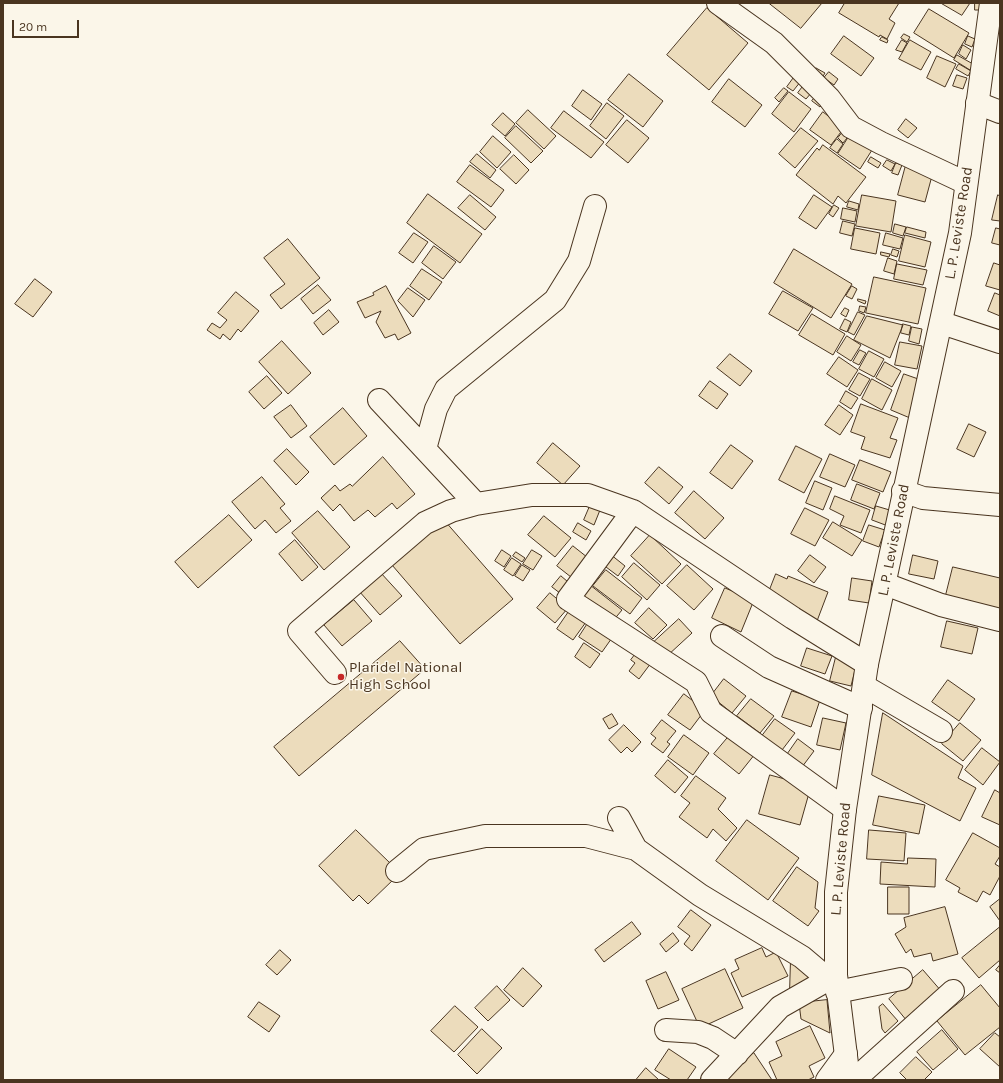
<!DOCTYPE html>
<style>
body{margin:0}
#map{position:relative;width:1003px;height:1083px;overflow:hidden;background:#fbf6e9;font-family:Karla,sans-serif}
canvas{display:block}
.frame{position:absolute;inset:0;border:4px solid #4a3520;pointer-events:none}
.scale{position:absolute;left:12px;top:20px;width:67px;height:18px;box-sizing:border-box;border:2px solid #4a3520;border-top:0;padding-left:5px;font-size:12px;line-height:14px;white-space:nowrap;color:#4a3520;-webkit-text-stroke:3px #fbf6e9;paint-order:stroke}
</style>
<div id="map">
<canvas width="1003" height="1083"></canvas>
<div class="frame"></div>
<div class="scale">20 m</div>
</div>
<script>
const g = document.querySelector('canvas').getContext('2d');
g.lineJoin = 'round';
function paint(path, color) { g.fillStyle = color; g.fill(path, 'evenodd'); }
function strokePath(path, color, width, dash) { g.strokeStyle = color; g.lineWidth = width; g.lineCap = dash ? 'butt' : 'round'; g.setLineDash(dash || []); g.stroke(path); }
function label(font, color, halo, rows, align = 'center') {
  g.font = font + ' Karla,sans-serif'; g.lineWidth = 3; g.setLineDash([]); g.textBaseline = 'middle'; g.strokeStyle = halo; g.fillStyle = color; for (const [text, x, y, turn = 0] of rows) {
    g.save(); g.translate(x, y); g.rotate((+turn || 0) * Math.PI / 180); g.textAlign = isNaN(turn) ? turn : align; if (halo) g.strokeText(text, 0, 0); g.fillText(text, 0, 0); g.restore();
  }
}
const building = new Path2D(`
 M769,3H822L801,28Z
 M845,3H899L889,19L895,23L887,39L880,35L879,37L839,13Z
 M941,3H970L962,15Z
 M975,3H981V10H975Z
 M707,8L748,43L709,90L667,55Z
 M929,9L969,33L954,58L914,33Z
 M904,34L910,37L907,42L901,38Z
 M844,36L874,58L861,76L831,54Z
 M968,36L975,39L972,47L965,44Z
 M882,37L888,40L887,43L880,40Z
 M902,40L907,43L902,52L896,50Z
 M910,40L931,52L921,70L899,59Z
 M963,45L971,50L966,59L959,54Z
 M957,55L973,64L970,70L954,60Z
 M937,56L956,64L945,87L927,78Z
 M959,64L971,71L968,76L956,69Z
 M816,68L825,73L820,81L811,76Z
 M829,72L838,79L834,85L824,78Z
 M629,74L663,101L643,127L608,100Z
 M957,75L967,78L963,89L953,86Z
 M795,76L801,81L793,91L787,87Z
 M729,79L762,105L745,127L712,102Z
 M804,85L812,92L806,99L798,93Z
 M784,88L788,91L779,102L775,98Z
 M583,90L602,104L591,120L572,106Z
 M789,92L811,109L794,132L772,114Z
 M816,96L824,102L820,107L812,101Z
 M607,103L624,116L606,139L590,126Z
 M528,110L556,136L544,149L516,123Z
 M564,111L604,142L591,158L551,128Z
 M823,112L844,128L831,145L810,130Z
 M503,113L515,124L505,136L492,125Z
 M906,119L917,128L908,138L898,130Z
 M627,120L649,138L628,163L606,145Z
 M516,126L543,151L531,163L505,138Z
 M801,128L818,141L795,168L779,154Z
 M846,128L851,133L843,143L838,138Z
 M850,135L872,150L860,169L838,154Z
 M493,136L511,152L497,168L480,152Z
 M837,139L843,144L837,153L830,148Z
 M823,145L866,177L846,203L838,196L833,204L796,175L817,148L819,150Z
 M477,154L496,170L490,178L470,162Z
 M514,155L529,170L516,184L500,169Z
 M871,157L881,163L878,168L868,162Z
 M887,160L895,164L891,171L883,166Z
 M896,163L902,165L898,175L892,173Z
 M470,165L504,190L491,207L457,182Z
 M906,165L933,172L925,202L898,195Z
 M428,194L482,234L460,263L407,223Z
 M470,195L496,217L485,230L458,208Z
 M814,195L832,207L816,229L799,218Z
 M862,195L896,201L891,232L856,226Z
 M998,195L1000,196V221L992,220Z
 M849,201L859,204L858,210L847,207Z
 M834,205L839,208L833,217L829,214Z
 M843,208L857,211L855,222L841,219Z
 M843,221L855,224L852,236L840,233Z
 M895,224L906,227L903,236L893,233Z
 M907,227L926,232L925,238L905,233Z
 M855,228L880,233L876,254L851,249Z
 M996,228L1000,229V245L992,243Z
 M414,233L428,242L413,263L399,253Z
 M886,233L903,238L900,249L883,245Z
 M905,235L931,242L925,267L899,261Z
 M288,239L320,278L281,309L270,295L285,284L264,258Z
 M434,246L456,262L443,279L422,263Z
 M794,249L852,284L831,318L774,283Z
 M893,249L899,251L897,257L891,255Z
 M881,252L890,254L889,257L881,255Z
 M888,258L897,261L894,274L884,271Z
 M994,263L1000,265V290L986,286Z
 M897,264L927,270L923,285L894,279Z
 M422,269L442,282L429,300L410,286Z
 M874,277L926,288L918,324L866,313Z
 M35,279L52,292L33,317L15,304Z
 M318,285L331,300L313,314L301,299Z
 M386,286L411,333L398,340L395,334L385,338L376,322L381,311L365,318L357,302L374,295L373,293Z
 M852,286L857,289L852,299L846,296Z
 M408,288L425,300L413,317L398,301Z
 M783,291L813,308L798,331L769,314Z
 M236,292L259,311L241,332L238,329L230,340L223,334L220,339L207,330L212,323L220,328L227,320L218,313Z
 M995,293L1000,295V316L988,311Z
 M858,299L866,301L865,304L858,301Z
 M860,306L866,307L864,313L859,311Z
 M845,308L849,310L846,317L841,314Z
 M329,310L339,322L323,335L314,323Z
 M858,312L865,315L854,335L848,332Z
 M812,314L845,334L833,355L799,335Z
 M867,316L903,325L890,358L854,340Z
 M845,319L851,322L847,332L840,329Z
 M903,324L911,326L909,335L901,333Z
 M912,327L922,329L919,344L909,341Z
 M847,336L861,345L851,361L837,352Z
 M282,341L311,373L288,394L259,362Z
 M900,342L922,346L917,369L895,365Z
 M860,350L866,353L859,365L853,362Z
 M869,351L884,359L874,377L859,369Z
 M730,354L752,371L740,386L717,368Z
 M839,357L858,370L847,387L827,374Z
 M885,362L901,371L892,387L876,378Z
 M859,373L870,379L860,396L849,390Z
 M904,374L924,381L910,418L891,410Z
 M267,376L282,393L264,409L249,392Z
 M872,379L892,390L882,410L862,399Z
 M710,381L728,394L717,409L699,396Z
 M846,391L858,398L851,409L840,402Z
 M861,404L898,418L890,438L897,440L890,458L861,449L865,437L851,432Z
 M291,405L307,426L291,438L274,417Z
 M839,405L853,415L840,435L825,425Z
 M343,408L367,436L334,465L310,437Z
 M969,424L986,432L974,457L957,449Z
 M553,443L580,466L563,485L537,463Z
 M731,445L753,461L732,489L710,473Z
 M796,446L822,459L804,493L779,480Z
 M287,449L309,472L296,485L274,461Z
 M830,454L855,465L845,487L820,477Z
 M383,457L415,494L397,509L392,503L375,517L368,510L354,521L340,504L333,511L321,498L335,485L340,491L350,484L352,486Z
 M860,460L891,472L883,492L852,480Z
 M659,467L683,487L669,504L645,483Z
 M262,477L285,504L280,508L291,521L276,533L265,520L255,529L232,502Z
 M815,481L832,488L823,510L806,503Z
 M857,484L880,493L874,509L851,500Z
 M694,491L724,518L705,539L675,513Z
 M835,496L870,510L861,533L840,525L844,516L830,509Z
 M590,506L600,510L594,525L584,520Z
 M876,506L893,511L888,526L872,520Z
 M805,508L829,520L815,546L791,534Z
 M318,511L350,547L324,570L292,533Z
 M229,515L252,540L198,588L175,562Z
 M544,516L571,538L555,557L528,535Z
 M444,520L513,599L460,644L392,565Z
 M833,522L862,540L852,556L823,538Z
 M578,523L591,531L586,540L573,532Z
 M869,525L885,530L879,547L863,541Z
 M650,535L681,564L662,584L631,556Z
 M295,540L318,567L302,581L279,554Z
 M573,546L592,561L576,581L557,566Z
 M502,550L511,556L504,567L495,561Z
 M532,550L542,556L533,570L523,564Z
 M516,552L525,558L522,562L513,556Z
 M610,554L625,566L618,576L602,564Z
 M810,555L826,567L814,583L798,571Z
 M913,555L938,561L934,579L909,574Z
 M512,558L521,564L513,576L504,570Z
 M634,563L660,585L647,600L622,577Z
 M522,565L530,570L523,581L515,576Z
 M687,565L713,589L694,610L667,586Z
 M953,567L1000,578V612L945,599Z
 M606,570L642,598L630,614L593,586Z
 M380,572L402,596L380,615L359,591Z
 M776,574L787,579L788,576L828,592L817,621L767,597Z
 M561,576L574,587L565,597L552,587Z
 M852,578L872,581L869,603L849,600Z
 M590,585L622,610L612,622L580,597Z
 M725,588L754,600L741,632L712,618Z
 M550,593L568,608L555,623L537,608Z
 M354,600L372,621L342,646L324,625Z
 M649,608L667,625L653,639L635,623Z
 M570,610L586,622L573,640L557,629Z
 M679,619L692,633L667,656L654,642Z
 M590,620L614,635L602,652L579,637Z
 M947,621L978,628L972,654L941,647Z
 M400,641L425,669L299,776L274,747Z
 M584,643L600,654L590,668L575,657Z
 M640,648L654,659L639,679L629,671L635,663L631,660Z
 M807,648L832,656L825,674L801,666Z
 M836,657L857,662L851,686L830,681Z
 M724,679L746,696L732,713L711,696Z
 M948,680L975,699L959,721L932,702Z
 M792,691L820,700L811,727L782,717Z
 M684,694L705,710L690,730L668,715Z
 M751,699L774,716L760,733L737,716Z
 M883,713L963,766L958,778L976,788L960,821L872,775Z
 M612,714L618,724L609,729L603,719Z
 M823,718L846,723L840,750L817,745Z
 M775,719L795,733L779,754L759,740Z
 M662,720L676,731L667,742L670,744L663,753L651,744L656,738L651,734Z
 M960,723L981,740L963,761L942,744Z
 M624,725L641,742L632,752L627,747L621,753L609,740Z
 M684,735L709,753L693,775L668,757Z
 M730,735L755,754L739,774L714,754Z
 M798,739L814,751L799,771L784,759Z
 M982,748L1000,762L983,785L965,770Z
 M668,760L688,777L675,793L655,776Z
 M770,775L811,786L800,825L759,814Z
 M696,776L726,798L718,809L737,828L726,841L713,829L707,838L679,817L690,803L681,796Z
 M995,790L1000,793V825L982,817Z
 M879,796L925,805L919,834L873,825Z
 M747,820L799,858L768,900L716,861Z
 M356,830L391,864L386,869L395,878L368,904L359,895L353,901L319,866Z
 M869,830L906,833L904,861L867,859Z
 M973,833L1000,848V856L995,864L1000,867V876L990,895L983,891L977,902L958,892L960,888L946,880Z
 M908,858L936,859L935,887L880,884L881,862L907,864Z
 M797,867L818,882L815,908L819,911L808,926L773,901Z
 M888,887H909V914H888Z
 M1000,899V921L990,907Z
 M945,907L958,954L933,961L931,953L914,957L911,949L906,953L895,934L906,927L904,918Z
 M691,910L711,925L692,951L684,944L690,936L678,927Z
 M632,922L641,934L604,962L595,950Z
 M1000,927V960L979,978L962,958Z
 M673,933L679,941L666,952L660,944Z
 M762,948L766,957L776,952L788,976L742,997L731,973L739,969L735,960Z
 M280,950L291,960L277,975L266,965Z
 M791,956L812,969L813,986L790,990Z
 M1000,965V973L996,970Z
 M523,968L542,986L523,1007L504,990Z
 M725,969L743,1008L700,1028L682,989Z
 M923,970L942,992L907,1021L889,999Z
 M666,972L679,1000L658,1009L646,981Z
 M981,985L1000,1008V1027L965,1055L937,1021Z
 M497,986L510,1000L488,1021L475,1008Z
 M827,1000L830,1033L801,1019L799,1003Z
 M259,1002L280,1016L269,1032L248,1017Z
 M883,1004L898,1021L885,1033L882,1029L879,1007Z
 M455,1006L478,1027L454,1052L431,1031Z
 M810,1026L825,1058L809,1066L814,1077L808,1080H777L769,1062L782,1056L776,1042Z
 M482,1029L502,1048L477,1074L458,1055Z
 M942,1030L958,1049L933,1070L917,1052Z
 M995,1033L1000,1037V1067L980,1049Z
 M669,1049L696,1067L687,1080H671L655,1070Z
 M754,1053L772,1080H723L720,1076Z
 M916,1057L932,1072L924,1080H907L900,1073Z
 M646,1068L659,1080H636Z`);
const minor = new Path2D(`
 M718,3L774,43L829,98L851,127L881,143L966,183
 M977,103L1000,112
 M942,323L1000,342
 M379,400L476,504
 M425,449L436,409L446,389L555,300L579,261L595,206
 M903,491L923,498L1000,505
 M633,511L568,599L696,682L711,712L845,809
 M885,584L941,605L1000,620
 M722,636L769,667L861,708
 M335,673L299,631L425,523L451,511L476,504L532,495H588L633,511L793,618L867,664
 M864,686L941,731
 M619,818L636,849L700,895L802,957L828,979
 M397,871L424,849L485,836H586L636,849
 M837,992L901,979
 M666,1030L698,1032L713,1038L737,1054
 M712,1080L780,1007L836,975
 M827,1080L846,1054
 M854,1080L953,991`);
const major = new Path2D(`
 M849,1080L836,975V892L845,809L867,664L960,233L991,3`);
const markers = [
 [341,677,4,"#c62828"]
];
const streetNames = [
 ["L. P. Leviste Road",959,223,-81],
 ["L. P. Leviste Road",894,540,-79],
 ["L. P. Leviste Road",841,859,-85]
];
const poiNames = [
 ["Plaridel National",349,668],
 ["High School",349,685]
];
paint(building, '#ecdcbc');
strokePath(building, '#4a3520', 1);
strokePath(minor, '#4a3520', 24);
strokePath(major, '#4a3520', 24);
strokePath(minor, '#fbf6e9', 22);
strokePath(major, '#fbf6e9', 22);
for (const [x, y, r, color] of markers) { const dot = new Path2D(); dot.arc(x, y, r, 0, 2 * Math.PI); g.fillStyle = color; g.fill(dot); strokePath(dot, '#fbf6e9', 1.5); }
label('15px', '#4a3520', '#fbf6e9', streetNames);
label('15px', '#4a3520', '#fbf6e9', poiNames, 'left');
</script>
